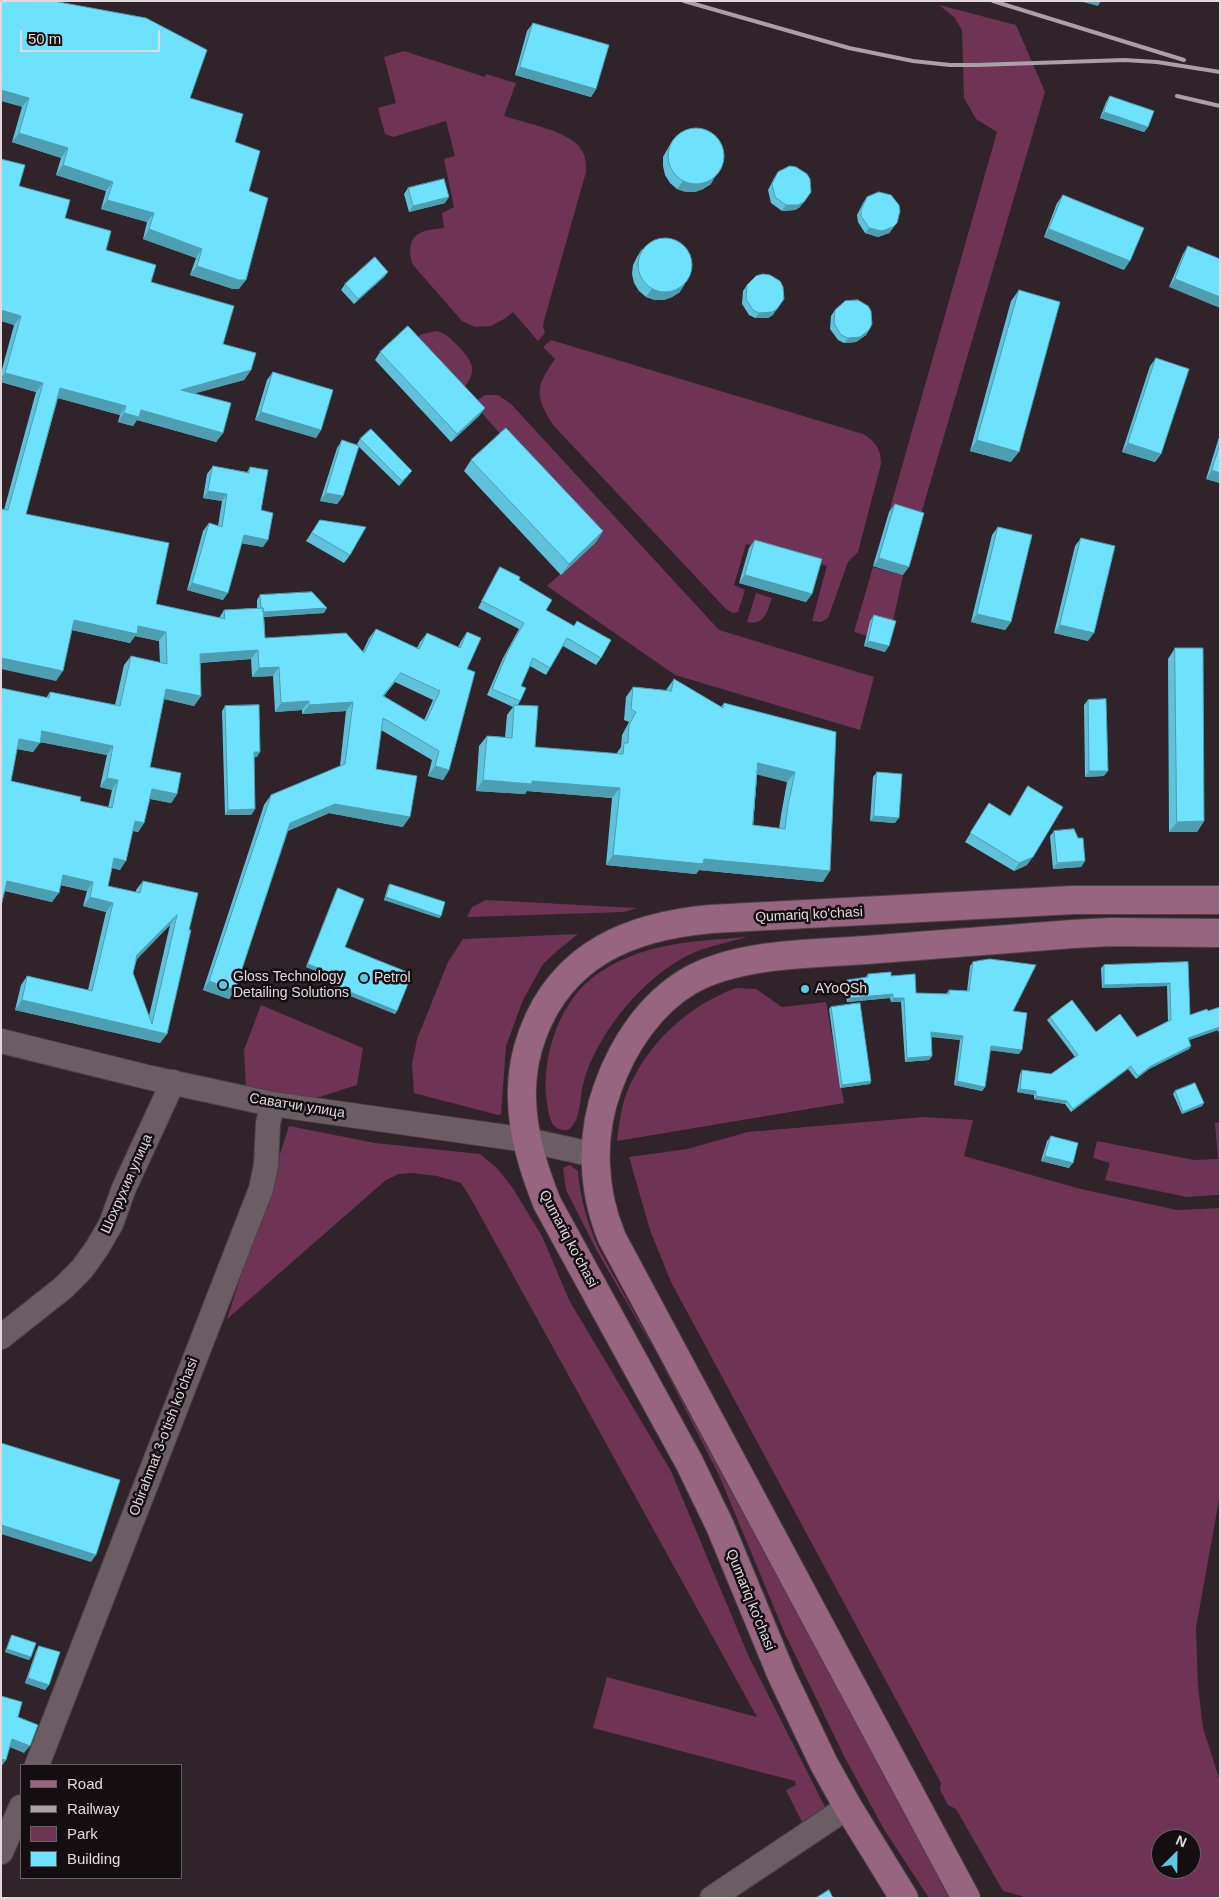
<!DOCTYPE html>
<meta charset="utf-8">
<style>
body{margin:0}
#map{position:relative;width:1221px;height:1899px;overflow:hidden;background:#30232a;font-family:Helvetica,sans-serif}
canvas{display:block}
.frame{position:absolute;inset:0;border:2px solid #e2d9dd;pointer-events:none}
.legend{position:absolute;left:20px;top:1764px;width:162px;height:115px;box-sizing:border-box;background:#140e11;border:1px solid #665f63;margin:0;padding:6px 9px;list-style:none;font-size:15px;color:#e2d9dd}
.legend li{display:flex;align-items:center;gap:10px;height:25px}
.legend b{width:25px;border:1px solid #665f63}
.north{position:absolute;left:1151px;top:1829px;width:50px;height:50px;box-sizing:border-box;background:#140e11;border:1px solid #665f63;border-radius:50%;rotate:23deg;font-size:14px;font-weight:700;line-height:20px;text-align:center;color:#e2d9dd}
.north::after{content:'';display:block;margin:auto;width:18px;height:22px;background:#58c9e3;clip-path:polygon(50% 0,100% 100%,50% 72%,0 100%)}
.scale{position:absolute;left:20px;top:30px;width:140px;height:22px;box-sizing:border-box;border:2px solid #e2d9dd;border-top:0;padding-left:6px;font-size:15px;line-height:18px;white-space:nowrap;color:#e2d9dd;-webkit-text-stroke:4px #140e11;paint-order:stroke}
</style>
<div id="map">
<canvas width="1221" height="1899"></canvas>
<div class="frame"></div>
<ul class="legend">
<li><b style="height:6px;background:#986580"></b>Road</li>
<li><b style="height:6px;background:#aaa0a5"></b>Railway</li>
<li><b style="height:14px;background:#6f3355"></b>Park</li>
<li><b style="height:14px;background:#6ee1fd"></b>Building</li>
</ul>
<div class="north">N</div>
<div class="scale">50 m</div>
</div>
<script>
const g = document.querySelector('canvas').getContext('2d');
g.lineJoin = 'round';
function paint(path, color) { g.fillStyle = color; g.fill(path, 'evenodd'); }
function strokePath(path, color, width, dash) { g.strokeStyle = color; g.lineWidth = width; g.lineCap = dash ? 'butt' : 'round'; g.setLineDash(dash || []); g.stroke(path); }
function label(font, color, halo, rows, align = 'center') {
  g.font = font + ' Helvetica,sans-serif'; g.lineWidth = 5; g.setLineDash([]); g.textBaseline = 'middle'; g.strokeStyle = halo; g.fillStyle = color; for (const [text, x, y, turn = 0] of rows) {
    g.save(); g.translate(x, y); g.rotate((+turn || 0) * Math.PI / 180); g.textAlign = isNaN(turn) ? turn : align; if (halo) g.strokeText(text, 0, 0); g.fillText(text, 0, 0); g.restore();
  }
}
const green = new Path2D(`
 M939,5L1016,25L1045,92L919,521L889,512L997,132L976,119L964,98L962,30L954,17Z
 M404,51L485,77L486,74L516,83L504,116C524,123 570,131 581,149C586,156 586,164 586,172L545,317L543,326L545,333L538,341L513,312L504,319L491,326L475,327L462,321L413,265C409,255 408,238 420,233C427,229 437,229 444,228L442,213L454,207L444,159L455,156L446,121L393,137L385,134L378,108L396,103L384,57Z
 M437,331C447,334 452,340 459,347C475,364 477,372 462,391L415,339L422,334Z
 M551,340L863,434C876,441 881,450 881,464L858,552L848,562L828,618L821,622L812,621L827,566L746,544L734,585L745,590L738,612L733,613L726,609L553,425C535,396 535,387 555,359L543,347Z
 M485,395H498L511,404L719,630L874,677L860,730L675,675L547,586L596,542L473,403Z
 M873,567L903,575L892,626L867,636L854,632Z
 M756,593L772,598C767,611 765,626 747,622Z
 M486,900L637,908L624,912L467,917L472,907Z
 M578,934L557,951L543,964L523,1000L506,1046L501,1114L498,1115L414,1093L412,1064L417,1039L448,962L463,939Z
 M748,937C732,941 715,945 700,950C649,970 599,1029 584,1081C579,1097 582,1120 568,1130C554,1131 550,1122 548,1109C539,1065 556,1007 592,978C637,943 693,941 748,937Z
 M736,988L756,989L782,1007L826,1002L844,1103L617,1141C619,1125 621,1107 627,1092C647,1044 687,1006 736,988Z
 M261,1005L363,1048L357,1085L307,1101L246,1089L244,1050Z
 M924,1117L973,1120L964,1156L1081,1189L1177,1210L1220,1208V1494L1196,1628L1198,1687L1203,1728L1220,1781V1898H1028L1003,1891L956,1809L948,1805L940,1790L941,1783L671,1282L650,1230L629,1157L687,1149L748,1132ZM1161,1839H1191V1869H1161Z
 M1220,1122V1194L1217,1195L1187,1197L1105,1180L1110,1163L1093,1158L1097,1141L1194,1160L1218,1159L1215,1123Z
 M289,1126L375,1143L480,1154L497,1168L512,1187L542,1236L569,1300L671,1471L749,1657L825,1807L802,1822L786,1790L796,1785L795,1781L593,1728L607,1677L757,1717L470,1197L461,1183L437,1176L412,1173L399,1174L386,1180L227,1319Z
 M570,1165L578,1171C580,1198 588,1225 599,1249C718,1464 833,1682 951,1898H929L885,1831L845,1758L785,1634L719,1475L660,1360L597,1251L566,1190L563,1168Z`);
const minor = new Path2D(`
 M1,1041L151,1078L272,1104L527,1140L595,1155
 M1,1337L63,1288L82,1269L97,1248L111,1224L124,1188L173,1082
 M37,1765L261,1189L266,1165L268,1124L272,1104
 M1,1852L21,1807
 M712,1898L848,1807`);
const major = new Path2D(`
 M904,1898L848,1807L824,1764L782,1676L720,1526L689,1462L547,1203C534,1170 523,1136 522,1100C521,1077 525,1054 533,1033C563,953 632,926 711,919L1073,900H1220
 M966,1898L612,1238C592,1190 590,1135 608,1087C623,1045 650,1004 689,981C738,953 811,954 866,950C935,945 1004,939 1073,934L1110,932L1220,933`);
const rail = new Path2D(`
 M684,1L849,48L913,61L950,65H977L1124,60L1157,62L1220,72
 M993,1L1184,60
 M1177,96L1220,106`);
const wall = new Path2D(`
 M1,1L190,98L235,142L249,191L239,289H233L190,275L196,258L143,239L147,222L101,209L106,191L56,175L61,158L12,142L22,107Z
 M533,23L596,89L591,97L515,75L527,31Z
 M1110,96L1148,127L1144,132L1100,118L1106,102Z
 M673,140L711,184L703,189L695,192H686L677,189L670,183L665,175L663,166V157L668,148Z
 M1,159L19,186L65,218L106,250L151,282L223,344L251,370L244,380L195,393L223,433L216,442L137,420L133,426L118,422L120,415L58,398L26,514L156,604L219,618L224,610L257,608V600L260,595L324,613L264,617L265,638L363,651L369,638L376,629L417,648L420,642L427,633L458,647L461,641L467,632V669L449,770L443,780L428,776L432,760L381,730L376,769L403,827L329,813L288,831L235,990L229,999L203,990L264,805L271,795L340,766L346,711L302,714V710L275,712L273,676L252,677L251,659L200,663L201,696L194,706L164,699L150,767L177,794L171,803L150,799L144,823L138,832L133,831L120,870L112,868L108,886L136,892V890L143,881L189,930L167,1034L160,1043L15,1010L21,985L27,976L88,990L106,912L83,906L87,891L60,885L52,902L5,891L1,688L46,698L50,692L115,705L124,665L131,656L160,663L159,641L135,636L130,643L72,630L56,681L4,510L36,392L1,382V373L14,325L1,321ZM395,682L433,700L424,720L384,696ZM40,742L107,755L100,787L112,790L108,808L80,801L11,781L17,749L33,752ZM170,925L149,1016L133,973L137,959Z
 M778,172L800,207L795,210L782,211L771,203L768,190L774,178Z
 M408,188L445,203L409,212L404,194Z
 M1063,195L1124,270L1044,237L1057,203Z
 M867,197L893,228L889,233L878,237L865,233L858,222L857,215L863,203Z
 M1188,246L1220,259L1169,287L1183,254Z
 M642,249L680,292L672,297L664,300H655L646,297L639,291L634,283L632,274L633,265L637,257Z
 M388,272L384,277L354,304L341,290L345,284Z
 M747,285L773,315L768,318H755L749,315L742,304L743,291Z
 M1019,290L1011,462L970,451L1011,301Z
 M835,310L869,330L866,335L856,342L844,343L838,340L830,329L831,316Z
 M380,352L485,408L479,416L451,442L375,360Z
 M1156,358L1161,454L1155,462L1122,452L1150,366Z
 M273,372L321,430L316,438L255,420L267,380Z
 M1220,434V483L1206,479Z
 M360,439L408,476L399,486L358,446L343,496L337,504L320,501L337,448L342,440L358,445L357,444Z
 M471,460L603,531L596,542L561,575L464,471Z
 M213,466L247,472L250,467L261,510L263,547L242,543L223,600L187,590L203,531L209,523L218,526L222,501L203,498L207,474Z
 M895,504L903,575L873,566L889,512Z
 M320,520L350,555L344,563L306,541Z
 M998,527L1011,622L1005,630L971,622L992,535Z
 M1081,538L1088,641L1054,633L1075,546Z
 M755,540L812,594L806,602L739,583L749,548Z
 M500,567L519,580L546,610L574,626L577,621L601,658L596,665L563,646L546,675L530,666L521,686L520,701L518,705L535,747L616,754L621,747L622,735L629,722L624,720L626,697L633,687L666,690L674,679L721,707L724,703L836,732L823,882L699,870L696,874L606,865L612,798L527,791L525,794L476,791L479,746L487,736L505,737L507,715L513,707L487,695L503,658L519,629L478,608L496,574ZM757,774L787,782L781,815L779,829L753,825Z
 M874,615L885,652L864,646L870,621Z
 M1175,648L1204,821L1197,832H1169L1168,659Z
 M1088,700L1104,776L1085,777L1084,705Z
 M225,706L257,757H254L255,809L251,815H225L222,711Z
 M877,772L895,823L870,821L873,777Z
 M1028,786L1027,865L1014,871L965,842L989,803L1010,816Z
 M1054,831L1085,861L1081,867L1053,869L1050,836Z
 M390,884L441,916L439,918L384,900L388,886Z
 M338,888L345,947L397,1011L395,1014L333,989L337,979L306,967L336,891Z
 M973,962L1013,1011L1019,1054L990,1050L985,1087L982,1091L954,1085L960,1040L931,1037L932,1056L929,1060L905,1062L901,1002H891L890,998L847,1002L845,984L847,980L865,978L868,974L891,976L916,993L946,994L949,990L967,991L970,966Z
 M1188,962L1190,1015L1208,1011L1220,1007V1036L1218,1030L1189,1040L1191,1046L1189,1049L1149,1069L1136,1079L1128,1069L1071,1112L1065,1104L1034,1099V1095L1017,1092L1020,1074L1022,1070L1051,1074L1075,1057L1047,1020L1050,1017L1096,1032L1137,1037L1168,1021L1167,986L1102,988L1101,968L1104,965Z
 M831,1007L871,1081L870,1084L840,1088L829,1009Z
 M1175,1091L1204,1103L1202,1106L1182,1114L1173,1094Z
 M1051,1136L1069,1168L1041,1161L1047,1141Z
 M12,1635L31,1657L29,1660L5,1652L10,1638Z
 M39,1646L49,1685L45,1690L25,1683L36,1651Z`);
const shadedWall = new Path2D(`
 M1079,1H1101L1098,6Z
 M520,67L596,89L591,97L515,75Z
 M1,90L29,98L22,107L1,101Z
 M1104,112L1148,127L1144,132L1100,118Z
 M19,133L68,148L61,158L12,142Z
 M63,165L113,182L106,191L56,175Z
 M716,175L711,184L703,189L695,192H686L677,189L683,181Z
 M449,197L445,203L409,212L413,206Z
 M107,200L154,213L147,222L101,209Z
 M804,202L800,207L795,210L782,211L786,205Z
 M897,223L889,233L878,237L865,233L869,228Z
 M149,229L202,249L196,258L143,239Z
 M1049,229L1130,261L1124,270L1044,237Z
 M197,266L246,280L239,289H233L190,275Z
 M388,272L384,277L354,304L358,299Z
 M1175,279L1220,297V308L1169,287Z
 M685,284L680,292L672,297L664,300H655L646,297L652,289Z
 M777,309L773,315L768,318H755L759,313Z
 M1,310L21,316L14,325L1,321Z
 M869,330L866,335L856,342L844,343L848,338Z
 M251,370L244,380L175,399L181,390Z
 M5,373L43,383L36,392L1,382V378Z
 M60,388L126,406L120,415L54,397Z
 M485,408L479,416L451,442L457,434Z
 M141,410L223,433L216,442L137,420L133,426L118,422L124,413Z
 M261,412L321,430L316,438L255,420Z
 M977,440L1019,452L1011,462L970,451Z
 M1128,443L1161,454L1155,462L1122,452Z
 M1212,470L1220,473V483L1206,479Z
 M412,471L408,476L399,486L402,481Z
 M208,491L227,494L222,501L203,498Z
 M326,493L343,496L337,504L320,501Z
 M603,531L596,542L561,575L569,564Z
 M244,535L268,540L263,547L239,543Z
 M879,558L909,567L903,575L873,566Z
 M745,575L812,594L806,602L739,583Z
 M192,583L228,593L223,600L187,590Z
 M327,608L324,613L258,617L261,612Z
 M977,614L1011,622L1005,630L971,622Z
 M74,620L138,626L166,632L159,641L135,636L130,643L67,629Z
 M1060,625L1094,633L1088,641L1054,633Z
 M868,641L889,646L885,652L864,646Z
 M258,650L251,659L193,663L200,654Z
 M1,658L63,671L56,681L1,669Z
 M279,667L273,676L252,677L259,668Z
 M166,689L201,696L194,706L160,698Z
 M309,701L302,710L275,712L281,703Z
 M353,702L346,711L302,714L309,705Z
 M42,731L113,746L107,755L35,741Z
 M19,739L40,743L33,752L13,748Z
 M254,752H260L257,757L250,758Z
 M758,763L795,772L787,782L751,773Z
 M435,766L449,770L443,780L428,776Z
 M1089,771H1108L1104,776L1085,777Z
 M107,778L118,780L112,790L100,787Z
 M483,780L532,781L620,788L612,798L527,791L525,794L476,791Z
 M152,789L177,794L171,803L146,798Z
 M335,804L410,817L403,827L329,813L284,832L290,823Z
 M255,809L251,815H225L228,810Z
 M874,816L899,818L895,823L870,821Z
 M135,821L144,823L138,832L129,830Z
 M1204,821L1197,832H1169L1177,822Z
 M613,855L704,859L830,871L823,882L699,870L696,874L606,865Z
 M1033,857L1027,865L1014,871L1019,863Z
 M114,858L126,861L120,870L108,867Z
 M1085,861L1081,867L1053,869L1057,863Z
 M63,875L93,882L87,891L56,884Z
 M7,881L59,893L52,902L1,890Z
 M90,897L113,903L106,912L83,906Z
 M386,897L441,916L439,918L384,900Z
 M177,915L170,925L131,965L137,955Z
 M308,964L338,976L337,979L306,967Z
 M209,981L235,990L229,999L203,990Z
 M1170,983L1167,986L1102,988L1104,985Z
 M335,986L397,1011L395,1014L333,989Z
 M893,994L890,998L847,1002L850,998Z
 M893,998H904L901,1002H891Z
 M22,1000L167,1034L160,1043L15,1010Z
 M1220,1027L1218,1030L1186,1041L1188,1038Z
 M931,1032L963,1036L960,1040L928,1036Z
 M991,1046L1022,1050L1019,1054L988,1050Z
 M1191,1046L1189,1049L1149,1069L1136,1079L1138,1076L1151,1066Z
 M932,1056L929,1060L905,1062L907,1058Z
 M1131,1066L1128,1069L1071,1112L1073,1109Z
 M871,1081L870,1084L840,1088L842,1085Z
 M957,1081L985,1087L982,1091L954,1085Z
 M1020,1089L1036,1091L1034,1095L1017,1092Z
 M1036,1096L1067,1101L1065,1104L1034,1099Z
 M1204,1103L1202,1106L1182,1114L1183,1112Z
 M1045,1156L1073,1163L1069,1168L1041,1161Z
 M1,1525L96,1555L91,1562L1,1534Z
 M7,1649L31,1657L29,1660L5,1652Z
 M28,1678L49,1685L45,1690L25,1683Z
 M12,1739L30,1746L24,1753L7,1746Z
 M1,1759L6,1760L1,1767Z`);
const building = new Path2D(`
 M1,1H53L146,18L207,50L190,98L243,114L235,142L260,151L249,191L268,198L246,280H239L197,266L202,249L149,229L154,213L107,200L113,182L63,165L68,148L19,133L29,98L1,90Z
 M533,23L609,45L596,89L520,67Z
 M1110,96L1154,111L1148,127L1104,112Z
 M668 156a28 28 0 1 1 56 0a28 28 0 1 1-56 0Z
 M1,159L25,165L19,186L70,200L65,218L111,231L106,250L156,265L151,282L234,306L223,344L256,353L251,370L181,390L231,403L223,433L141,410L139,417L124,413L126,406L60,388L26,514L169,543L156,604L225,619L224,610L263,608L265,638L346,633L364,653L376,629L419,649L427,633L460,648L467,632L481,638L467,669L475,672L449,770L435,766L439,751L383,718L376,769L417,776L410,817L335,804L290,823L235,990L209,981L271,795L345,764L353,702L309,705V701L281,703L279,667L259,668L258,650L200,654L201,696L166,689L150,767L181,773L177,794L152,789L144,823L135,821L126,861L114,858L108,886L140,893L143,881L198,893L189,930H191L167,1034L22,1000L27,976L92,991L113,903L90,897L93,882L63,875L59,893L7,881L1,906V688L49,698L50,692L120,706L131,656L167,664L166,632L138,626L137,634L74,620L63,671L1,658V509L8,510L43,383L5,373L21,316L1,310ZM401,673L440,691L426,721L383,696ZM42,731L113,746L107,778L118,780L112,808L80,801L81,797L11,781L19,739L40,743ZM177,915L152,1024L133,973L137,955Z
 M790,166L796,167L807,174L810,179L811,192L804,202L798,205H786L775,197L772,184L778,172Z
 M444,179L449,197L413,206L408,188Z
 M879,192L891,195L899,205L900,211L897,223L893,227L882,231L869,228L861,216V210L867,197Z
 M1063,195L1144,228L1130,261L1049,229Z
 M638 265a27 27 0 1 1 54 0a27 27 0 1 1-54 0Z
 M1188,246L1220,259V297L1175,279Z
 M375,257L388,272L358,299L345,284Z
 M763,274L770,275L780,281L783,287L784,299L777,309L772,312L759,313L753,310L746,299L747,285L756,276Z
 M1019,290L1060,302L1019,452L977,440Z
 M858,300L868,306L871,311L872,324L869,330L860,337L848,338L841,335L834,323L835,310L845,301Z
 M408,326L485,408L457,434L380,352Z
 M1156,358L1189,369L1161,454L1128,443Z
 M273,372L333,390L321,430L261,412Z
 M506,428L603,531L569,564L471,460Z
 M371,429L412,471L402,481L360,439Z
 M342,440L359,446L343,496L326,493Z
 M1220,444V473L1212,470Z
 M213,466L249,473L250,467L268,470L261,510L273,513L268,540L244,535L228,593L192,583L209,523L222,527L227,494L208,491Z
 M895,504L924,513L909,567L879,558Z
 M320,520L366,527L350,555L312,533Z
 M998,527L1032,535L1011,622L977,614Z
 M1081,538L1115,546L1094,633L1060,625Z
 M755,540L822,559L812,594L745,575Z
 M500,567L520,577L519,580L552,600L546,610L574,626L577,621L611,640L601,658L567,638L550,668L533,658L521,686L526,688L520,701L492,689L508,651L524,623L482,601Z
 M312,592L327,608L263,612V608H261L260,595Z
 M874,615L896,621L889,646L868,641Z
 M1175,648H1203L1204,821L1177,822Z
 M674,679L723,708L724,703L836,732L830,871L704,859L703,864L613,855L620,788L532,781V784L483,780L487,736L512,738L514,705L538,706L535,747L623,754L624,743H628L629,725L636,712L631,709L633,687L671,691ZM758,763L795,772L788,805L785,829L753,825Z
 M1106,699L1108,771H1089L1088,700Z
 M259,705L260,752H254L255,809L228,810L225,706Z
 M877,772L902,774L899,818L874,816Z
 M1028,786L1063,807L1033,857L1019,863L970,833L989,803L1010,816Z
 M1074,829L1078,838H1083L1085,861L1057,863L1054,831Z
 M390,884L445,902L441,916L386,897Z
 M338,888L364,899L345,947L412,974L397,1011L335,986L338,976L308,964Z
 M990,959L1036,965L1013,1011L1027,1013L1022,1050L991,1046L985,1087L957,1081L963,1036L931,1032L932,1056L907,1058L904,998H893V994L850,998L847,980L868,977V974L891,972V976L915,974L916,993L949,994V990L969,991L973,962Z
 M1188,962L1190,1015L1207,1009L1208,1011L1220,1007V1027L1188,1038L1191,1046L1151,1066L1138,1076L1131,1066L1073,1109L1067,1101L1036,1096V1091L1020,1089L1022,1070L1051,1074L1078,1055L1050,1017L1072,1000L1096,1032L1120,1014L1137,1037L1171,1020L1170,983L1104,985V965Z
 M860,1003L871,1081L842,1085L831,1007Z
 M1195,1083L1204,1103L1183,1112L1175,1091Z
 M1051,1136L1078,1143L1073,1163L1045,1156Z
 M1,1443L120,1480L96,1555L1,1525Z
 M12,1635L36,1643L31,1657L7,1649Z
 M39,1646L60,1652L49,1685L28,1678Z
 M1,1696L22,1702L18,1717L38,1725L30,1746L12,1739L6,1760L1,1759Z
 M829,1890L833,1898H816Z`);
const markers = [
 [364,978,5,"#58c9e3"],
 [223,985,5,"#58c9e3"],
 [805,989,5,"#58c9e3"]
];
const streetNames = [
 ["Qumariq ko'chasi",809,915,-3],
 ["Саватчи улица",297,1106,9],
 ["Шохрухия улица",127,1184,-66],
 ["Qumariq ko'chasi",568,1239,62],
 ["Obirahmat 3-o'tish ko'chasi",164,1437,-69],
 ["Qumariq ko'chasi",750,1600,68]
];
const poiNames = [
 ["Gloss Technology",233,977],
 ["Detailing Solutions",233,993],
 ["Petrol",374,978],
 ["AYoQSh",815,989]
];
paint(green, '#6f3355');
strokePath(minor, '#4d4147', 26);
strokePath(major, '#4d4147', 30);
strokePath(minor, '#6c5c64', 24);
strokePath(major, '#986580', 28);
strokePath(rail, '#aaa0a5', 4);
paint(wall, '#5fc2da');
paint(shadedWall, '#4d9eb1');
paint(building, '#6ee1fd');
strokePath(building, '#4d9eb1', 1);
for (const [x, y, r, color] of markers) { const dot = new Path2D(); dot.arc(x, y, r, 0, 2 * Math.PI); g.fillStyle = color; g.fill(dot); strokePath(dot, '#140e11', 2); }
label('14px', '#e2d9dd', '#140e11', streetNames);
label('14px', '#e2d9dd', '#140e11', poiNames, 'left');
</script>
